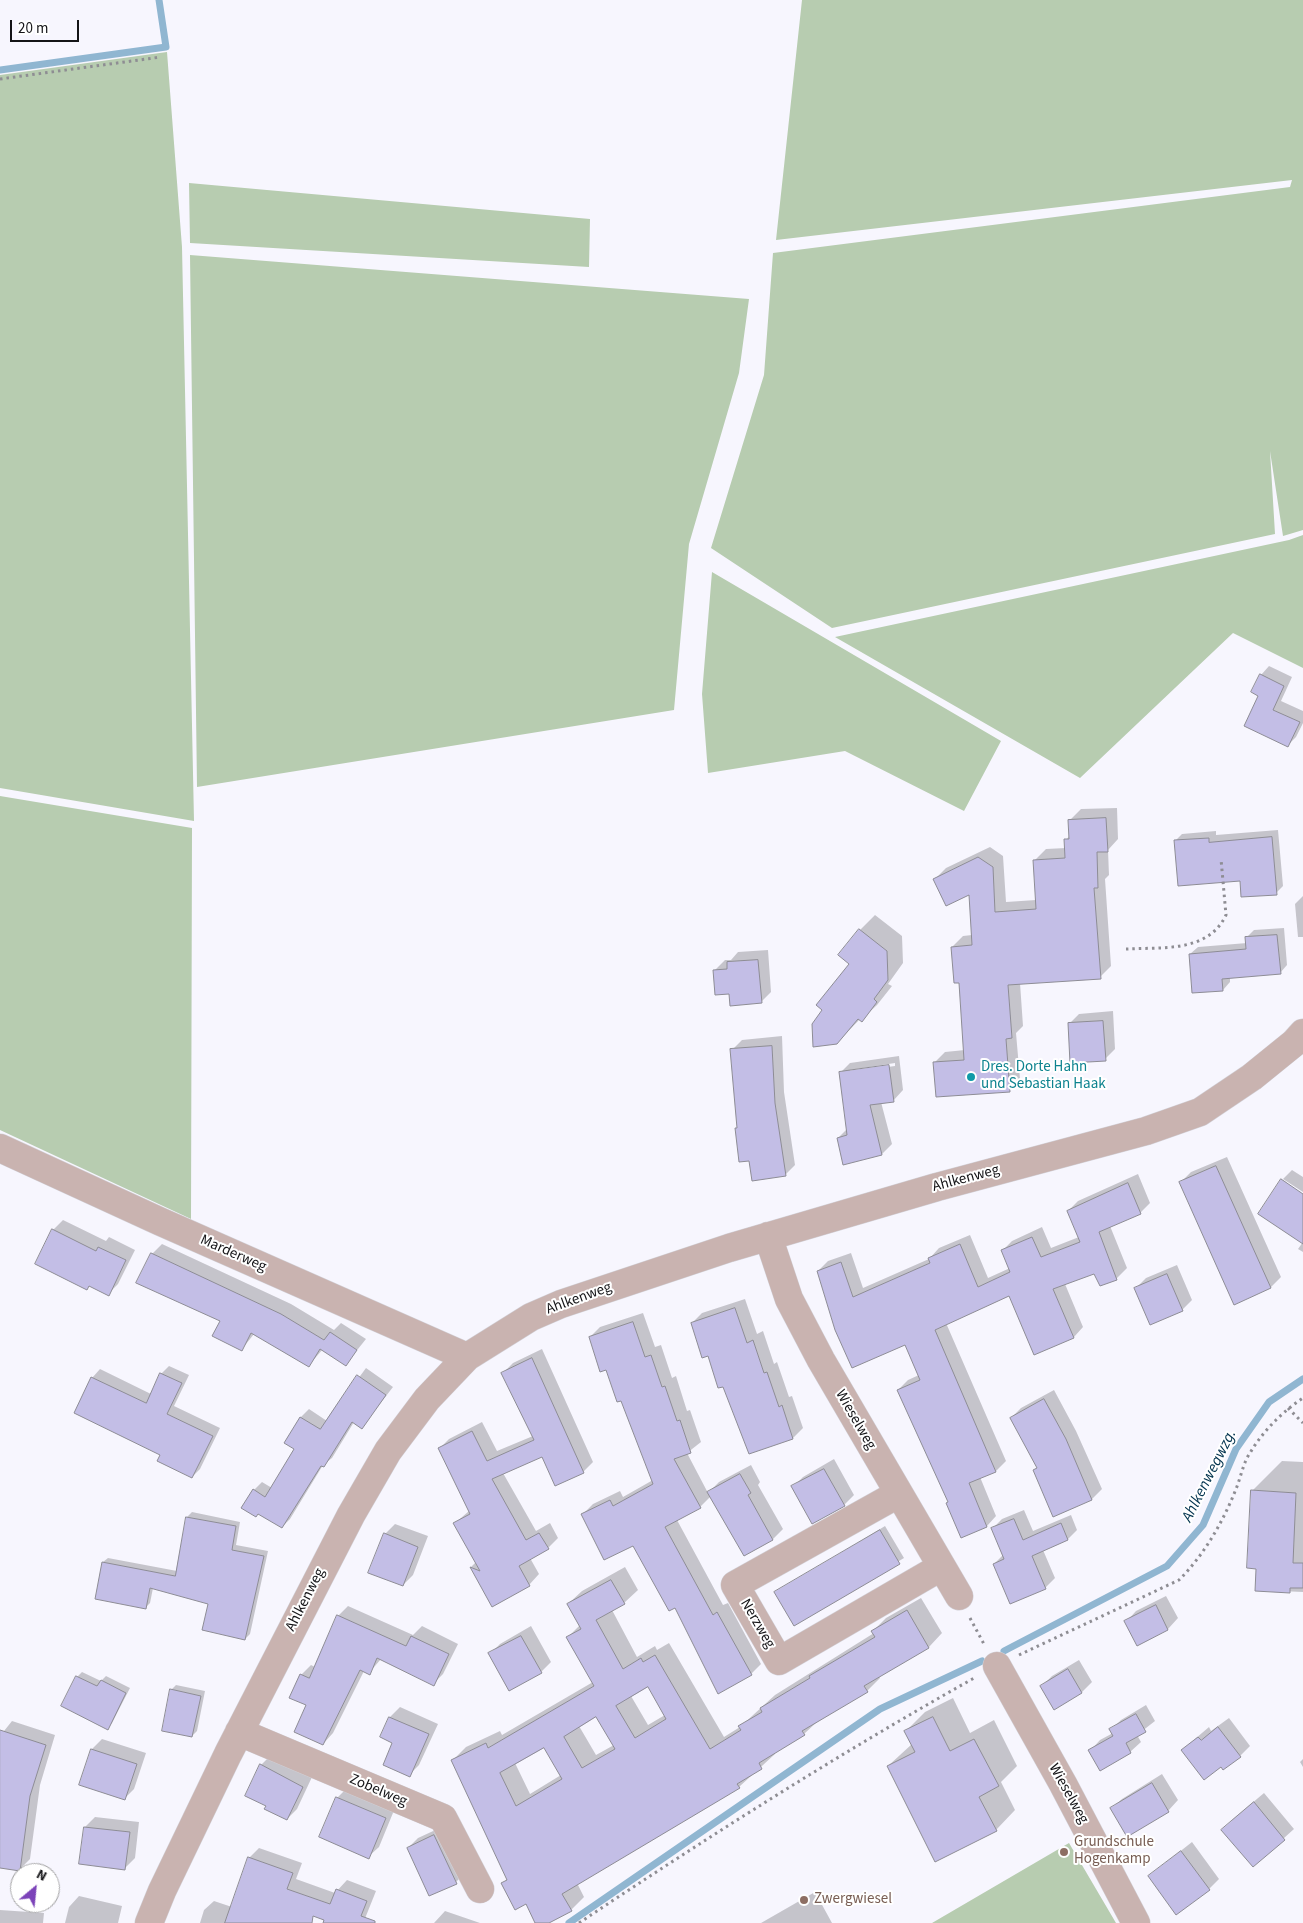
<!DOCTYPE html>
<style>
body{margin:0}
#map{position:relative;width:1303px;height:1923px;overflow:hidden;background:#f7f6fe;font-family:"Source Sans 3",sans-serif}
canvas{display:block}
.north{position:absolute;left:10px;top:1863px;width:50px;height:50px;box-sizing:border-box;background:#fff;border:1px solid #a1a1a2;border-radius:50%;rotate:28deg;font-size:14px;font-weight:700;line-height:20px;text-align:center;color:#141417}
.north::after{content:'';display:block;margin:auto;width:18px;height:22px;background:#7c43b9;clip-path:polygon(50% 0,100% 100%,50% 72%,0 100%)}
.scale{position:absolute;left:10px;top:20px;width:69px;height:22px;box-sizing:border-box;border:2px solid #141417;border-top:0;padding-left:6px;font-size:15px;line-height:18px;white-space:nowrap;color:#141417;-webkit-text-stroke:4px #fff;paint-order:stroke}
</style>
<div id="map">
<canvas width="1303" height="1923"></canvas>
<div class="north">N</div>
<div class="scale">20 m</div>
</div>
<script>
const g = document.querySelector('canvas').getContext('2d');
g.lineJoin = 'round';
function paint(path, color) { g.fillStyle = color; g.fill(path, 'evenodd'); }
function strokePath(path, color, width, dash) { g.strokeStyle = color; g.lineWidth = width; g.lineCap = dash ? 'butt' : 'round'; g.setLineDash(dash || []); g.stroke(path); }
function label(font, color, halo, rows, align = 'center') {
  g.font = font + ' "Source Sans 3",sans-serif'; g.lineWidth = 4; g.setLineDash([]); g.textBaseline = 'middle'; g.strokeStyle = halo; g.fillStyle = color; for (const [text, x, y, turn = 0] of rows) {
    g.save(); g.translate(x, y); g.rotate((+turn || 0) * Math.PI / 180); g.textAlign = isNaN(turn) ? turn : align; if (halo) g.strokeText(text, 0, 0); g.fillText(text, 0, 0); g.restore();
  }
}
const green = new Path2D(`
 M802,0H1303V530L1283,536L1270,451L1275,534L832,628L711,548L764,375L773,253L1290,187L1292,180L776,240Z
 M167,52L182,247L194,821L0,788V75Z
 M189,183L590,219L589,267L190,243Z
 M190,255L749,299L739,373L689,544L674,710L197,787Z
 M1303,535V668L1233,633L1080,778L835,637L1289,540Z
 M712,572L1001,741L964,811L845,751L708,773L702,694Z
 M0,796L192,828L191,1219L0,1130Z
 M1069,1843L1116,1923H932Z`);
const shadow = new Path2D(`
 M1269,666L1292,677L1281,701L1303,711V723L1296,737L1288,745L1260,695L1261,675Z
 M1117,808L1118,839L1108,850L1109,875L1105,879L1111,966L1100,977L1020,983L1023,1026L1016,1033L1020,1079L1009,1090L934,1063L945,1052L965,1050L960,982L952,947L963,936L972,935L970,893L935,879L946,868L990,847L1003,856L1006,902L1036,900L1035,860L1046,849L1066,848V840L1070,835V820L1081,809Z
 M1278,830L1283,886L1276,893L1241,879L1175,841L1182,834L1216,831V835Z
 M1303,896V937H1298L1295,904Z
 M875,915L902,936L903,963L888,984L892,986L877,1005L861,1020L860,1019L837,1043L824,1010L850,963L860,930Z
 M1284,928L1287,965L1280,973L1230,977V982L1223,990L1190,954L1198,947L1247,943L1246,938L1254,930Z
 M768,950L771,992L761,1002L715,970L725,960H731L738,952Z
 M1113,1011L1115,1049L1105,1059L1069,1024L1079,1014Z
 M782,1036L784,1092L795,1165L785,1175L750,1159L736,1129L738,1127L732,1050L742,1040Z
 M899,1056L903,1090L893,1101L881,1102L892,1144L882,1154L838,1138L848,1128L840,1073L850,1063ZM895,1063V1066L850,1072V1070Z
 M1227,1157L1281,1277L1271,1287L1181,1182L1191,1172Z
 M1292,1170L1303,1177V1192L1283,1179Z
 M1138,1174L1150,1203L1140,1213L1110,1226L1127,1268L1117,1278L1100,1285L1095,1272L1065,1284L1083,1327L1074,1337L1034,1354L1009,1294L946,1323L1006,1461L996,1471L980,1477L996,1516L987,1526L961,1537L949,1502L898,1390L908,1380L919,1375L905,1344L818,1271L828,1261L851,1253L863,1288L929,1259L939,1248L970,1235L988,1278L1010,1268L1002,1251L1012,1241L1042,1227L1051,1248L1079,1237L1068,1211L1078,1201Z
 M1283,1180L1303,1195V1252L1298,1249L1303,1242L1260,1214Z
 M63,1220L106,1241L109,1237L135,1250L118,1284L108,1294L90,1285L87,1288L53,1230Z
 M162,1244L291,1304L334,1330L341,1323L366,1339L346,1364L323,1349L309,1365L254,1334L242,1349L221,1321L152,1254Z
 M1177,1265L1192,1300L1182,1310L1136,1288L1146,1278Z
 M745,1299L757,1334L763,1331L774,1364L777,1362L789,1397L792,1396L803,1428L793,1438L750,1452L724,1385L692,1323L702,1313Z
 M643,1313L655,1347L661,1345L672,1378L676,1376L687,1411L690,1410L701,1442L687,1453L708,1493L719,1482L751,1465L760,1482L758,1485L783,1529L773,1539L711,1496L700,1507L677,1520L723,1605L728,1603L761,1664L751,1674L675,1606L633,1544L583,1514L593,1504L620,1491L623,1497L653,1480L622,1399L590,1337L600,1327Z
 M542,1349L593,1462L583,1472L542,1456L503,1473L536,1531L550,1523L558,1538L548,1548L530,1558L539,1574L529,1585L492,1605L471,1567L476,1562L454,1524L469,1511L439,1449L449,1439L482,1422L497,1451L533,1436L503,1373L513,1363Z
 M169,1366L189,1375L174,1406L220,1428L200,1469L192,1477L162,1455L92,1378L100,1369L151,1394L161,1374Z
 M366,1368L393,1387L362,1427L354,1422L332,1458L323,1465L290,1519L282,1527L254,1490L262,1482L272,1488L295,1449L285,1442L301,1417L309,1409L327,1421Z
 M1054,1390L1076,1431L1102,1489L1092,1499L1054,1516L1034,1471L1038,1467L1011,1418L1021,1408Z
 M834,1459L854,1495L844,1505L793,1487L803,1477Z
 M1282,1461L1303,1462V1592L1256,1590L1257,1567L1252,1491Z
 M1024,1510L1033,1531L1071,1515L1077,1530L1068,1539L1043,1550L1055,1578L1045,1588L994,1564L1003,1555L992,1529L1002,1519Z
 M192,1512L240,1522L236,1545L268,1551L250,1634L245,1639L210,1603L153,1588L150,1603L145,1608L103,1562L108,1558L177,1571L187,1517Z
 M395,1524L428,1536L413,1575L403,1585L385,1534Z
 M885,1526L904,1558L794,1624L776,1593Z
 M625,1567L638,1590L624,1603L612,1610L637,1657L655,1646L657,1650L669,1643L724,1737L740,1727L775,1695L874,1633L873,1631L886,1618L921,1598L942,1633L929,1647L879,1676L880,1678L867,1691L818,1721L804,1734L774,1752L775,1754L739,1787L577,1883L584,1897L571,1910L546,1923H537L526,1903L503,1883L508,1878L452,1761L466,1747L500,1731L502,1735L593,1682L568,1637L580,1625L568,1604L582,1591ZM648,1686L665,1715L648,1725L631,1696ZM597,1716L614,1745L596,1755L579,1726ZM544,1746L561,1775L530,1794L515,1763Z
 M1166,1596L1178,1618L1168,1629L1137,1644L1126,1622L1136,1611Z
 M348,1606L413,1635L422,1626L458,1644L443,1674L433,1684L381,1659L369,1673L364,1671L333,1733L323,1744L307,1705L301,1675L311,1665L315,1667L338,1616Z
 M531,1626L551,1662L541,1672L490,1654L500,1644Z
 M1079,1660L1092,1682L1082,1692L1055,1708L1042,1686L1052,1676Z
 M82,1672L101,1681L106,1676L130,1688L112,1723L108,1728L77,1677Z
 M176,1685L205,1691L197,1731L192,1736L171,1690Z
 M953,1698L970,1733L994,1720L1017,1766L1001,1782L1015,1810L996,1830L888,1766L912,1744L906,1731L925,1712Z
 M1146,1705L1155,1721L1137,1735L1141,1742L1130,1752L1090,1751L1100,1740L1113,1733L1111,1730L1121,1720Z
 M400,1707L438,1724L419,1765L409,1775L394,1743L381,1737L390,1717Z
 M1229,1718L1250,1746L1240,1756L1221,1765L1182,1750L1209,1727L1211,1731Z
 M12,1721L55,1735L40,1785L30,1859L20,1869L0,1867V1736Z
 M102,1739L146,1753L134,1789L124,1799L81,1785L92,1749Z
 M271,1755L312,1777L297,1809L287,1819L267,1805L246,1795L261,1765Z
 M1303,1759V1767L1300,1762Z
 M1162,1774L1178,1800L1168,1811L1127,1835L1111,1809L1122,1799Z
 M348,1787L395,1808L379,1847L368,1857L337,1798Z
 M1264,1793L1294,1829L1253,1866L1232,1820Z
 M95,1817L139,1822L135,1858L125,1868L85,1827Z
 M444,1826L466,1872L456,1882L408,1848L418,1838Z
 M1192,1842L1219,1879L1209,1889L1149,1876Z
 M259,1848L302,1863L296,1879L335,1893L347,1880L376,1891L364,1921L334,1923L303,1911L294,1923H200L204,1910L214,1901L232,1907L249,1858Z
 M815,1892L832,1923H761Z
 M79,1896L122,1906L118,1923H65L69,1907Z
 M0,1910L44,1913L43,1923H0Z
 M445,1911L480,1923H434Z`);
const stream = new Path2D(`
 M0,70L166,47L159,0
 M1004,1651L1167,1566L1203,1525L1236,1449L1269,1402L1303,1379
 M569,1923L880,1709L982,1661`);
const building = new Path2D(`
 M1260,674L1284,686L1273,710L1300,722L1288,747L1244,726L1258,696L1251,692Z
 M1106,818L1108,852H1097L1098,888H1094L1101,979L1008,985L1012,1038L1006,1039L1010,1092L936,1097L933,1062L964,1060L959,983H954L951,947L972,945L969,895L946,906L933,879L978,857L993,867L995,912L1036,909L1033,860L1065,858L1064,839H1069L1068,820Z
 M1272,837L1277,895L1241,897L1240,881L1178,886L1174,840L1209,838V842Z
 M859,929L887,951L888,980L874,999L877,1002L862,1022L858,1019L837,1044L813,1047L812,1024L822,1010L816,1005L849,964L838,955Z
 M1277,935L1281,974L1222,979L1223,991L1192,993L1189,954L1246,949L1245,937Z
 M758,960L762,1003L730,1006L729,994L715,995L713,970L727,969V962Z
 M1103,1021L1106,1061L1070,1063L1068,1023Z
 M772,1046L775,1103L786,1176L752,1181L749,1161L739,1162L735,1128H737L730,1049Z
 M889,1065L894,1102L870,1105L882,1155L843,1165L837,1138L847,1135L839,1072Z
 M1216,1166L1271,1288L1234,1305L1179,1182Z
 M1281,1179L1303,1194V1244L1258,1214Z
 M1128,1183L1141,1214L1099,1232L1117,1280L1100,1286L1094,1274L1053,1289L1074,1338L1034,1355L1009,1296L935,1330L996,1472L969,1483L987,1527L961,1538L946,1503L948,1502L897,1390L920,1380L905,1345L852,1368L835,1330L817,1271L841,1262L853,1297L930,1263L928,1258L960,1244L978,1287L1010,1272L1001,1250L1032,1237L1041,1257L1080,1242L1067,1211Z
 M52,1229L96,1251L98,1247L126,1260L109,1296L89,1286L87,1290L35,1264Z
 M151,1253L281,1314L324,1340L330,1332L357,1350L346,1366L320,1349L309,1367L251,1333L242,1351L212,1336L220,1321L136,1283Z
 M1167,1274L1183,1311L1150,1325L1134,1288Z
 M735,1308L747,1343L753,1340L764,1373L767,1372L779,1407L782,1405L793,1439L749,1454L723,1387L718,1388L708,1356L702,1358L691,1323Z
 M633,1322L645,1357L651,1355L662,1387L665,1386L677,1421L680,1420L691,1453L674,1459L701,1508L665,1527L713,1615L717,1612L752,1675L718,1694L675,1608L669,1611L633,1546L604,1560L581,1514L610,1500L613,1506L653,1484L621,1401L617,1402L606,1370L600,1372L589,1337Z
 M532,1358L584,1473L555,1486L542,1457L492,1479L526,1540L539,1533L549,1549L519,1566L530,1586L492,1607L470,1567L480,1571L453,1523L470,1514L438,1448L472,1431L487,1461L534,1440L501,1373Z
 M160,1373L182,1383L167,1414L213,1436L192,1478L157,1461L160,1455L74,1413L91,1377L146,1403Z
 M357,1375L386,1395L362,1429L352,1422L324,1467L321,1466L282,1528L258,1514L256,1517L241,1508L253,1489L265,1497L294,1449L284,1443L300,1417L320,1429Z
 M1044,1399L1066,1439L1092,1500L1053,1517L1033,1470L1037,1468L1010,1418Z
 M824,1469L845,1506L812,1524L791,1486Z
 M740,1474L751,1493L748,1495L773,1540L744,1556L707,1492Z
 M1251,1490L1296,1493L1293,1563H1303V1588H1290V1593L1255,1591L1256,1569L1247,1568Z
 M186,1517L236,1526L232,1550L264,1556L245,1640L202,1630L208,1604L150,1588L146,1609L95,1599L102,1562L175,1576Z
 M1014,1519L1023,1540L1061,1523L1068,1540L1032,1556L1046,1589L1010,1604L993,1564L1004,1559L991,1528Z
 M880,1530L900,1564L794,1626L774,1592Z
 M384,1533L418,1547L403,1586L368,1573Z
 M611,1580L625,1604L596,1620L623,1669L641,1658L643,1662L655,1655L710,1749L741,1730L738,1726L762,1712L760,1708L810,1678L809,1676L875,1637L871,1631L907,1610L929,1648L864,1686L868,1692L802,1731L805,1735L759,1763L762,1769L737,1784L740,1788L562,1894L572,1911L549,1923H535L526,1904L515,1910L501,1883L507,1880L451,1760L486,1743L488,1748L594,1686L566,1637L581,1629L567,1604ZM648,1687L666,1719L635,1738L616,1706ZM596,1717L615,1749L582,1768L564,1737ZM544,1748L562,1779L516,1806L500,1773Z
 M1156,1605L1168,1630L1137,1646L1124,1621Z
 M337,1615L406,1646L411,1636L449,1654L434,1686L377,1658L370,1675L360,1670L323,1745L294,1732L306,1705L289,1698L300,1674L309,1678Z
 M521,1636L542,1673L509,1691L488,1653Z
 M1068,1669L1082,1693L1054,1710L1040,1686Z
 M76,1676L97,1686L101,1680L126,1693L108,1730L61,1706Z
 M170,1689L201,1696L192,1737L162,1731Z
 M1136,1714L1146,1732L1126,1743L1131,1753L1100,1771L1088,1750L1113,1736L1109,1729Z
 M389,1717L429,1734L410,1777L383,1765L392,1743L380,1737Z
 M933,1717L950,1751L974,1739L999,1786L979,1797L997,1831L935,1862L887,1766L915,1752L904,1731Z
 M1218,1727L1241,1757L1223,1770L1221,1767L1204,1780L1181,1750L1198,1737L1201,1740Z
 M0,1730L46,1745L30,1796L20,1871L0,1868Z
 M91,1749L137,1764L125,1800L79,1785Z
 M260,1764L303,1787L287,1820L264,1809L266,1806L245,1796Z
 M1152,1783L1169,1812L1127,1837L1110,1808Z
 M336,1797L386,1818L369,1859L319,1837Z
 M1254,1802L1285,1840L1253,1867L1221,1830Z
 M84,1827L130,1832L125,1870L79,1864Z
 M434,1835L457,1884L429,1896L407,1848Z
 M1181,1851L1210,1890L1176,1915L1148,1876Z
 M248,1857L293,1873L287,1889L330,1904L336,1889L367,1901L361,1916L375,1921V1923H323L324,1920L313,1916L312,1923H225Z`);
const path = new Path2D(`
 M0,79L161,57
 M1126,949C1162,947 1208,953 1226,915L1221,859
 M1288,1408L1303,1423
 M970,1618L985,1646
 M1019,1655L1179,1580C1204,1555 1223,1522 1236,1489C1241,1477 1243,1463 1250,1453C1263,1431 1282,1412 1303,1398
 M579,1923C708,1837 840,1753 976,1677`);
const minor = new Path2D(`
 M0,1148L159,1221L467,1357
 M768,1236L789,1299L821,1360L959,1596
 M898,1494L735,1585L779,1661L941,1567
 M997,1666L1063,1784L1136,1923
 M239,1732L443,1818L480,1889
 M149,1923L162,1891L228,1754L351,1515L388,1451L427,1399L467,1357L531,1317L561,1304L729,1248L937,1187L1146,1131L1200,1112L1252,1077L1294,1043L1303,1033`);
const markers = [
 [971,1077,5,"#0f9aa8"],
 [1064,1852,5,"#8d6e63"],
 [804,1900,5,"#8d6e63"]
];
const cultureNames = [
 ["Dres. Dorte Hahn",981,1068],
 ["und Sebastian Haak",981,1085]
];
const streetNames = [
 ["Ahlkenweg",966,1179,-15],
 ["Marderweg",233,1254,24],
 ["Ahlkenweg",579,1299,-20],
 ["Wieselweg",855,1420,60],
 ["Ahlkenweg",306,1600,-63],
 ["Nerzweg",757,1624,60],
 ["Zobelweg",378,1791,23],
 ["Wieselweg",1068,1794,61]
];
const educationNames = [
 ["Grundschule",1074,1843],
 ["Hogenkamp",1074,1860],
 ["Zwergwiesel",814,1900]
];
const waterNames = [
 ["Ahlkenwegwzg.",1210,1476,-63]
];
paint(green, '#b7ccb0');
paint(shadow, '#0003');
strokePath(stream, '#90b6d1', 7);
paint(building, '#c3bee6');
strokePath(building, '#8d8c95', 1);
strokePath(minor, '#d3d2d9', 29);
strokePath(path, '#8e8d93', 3, [2.5, 4]);
strokePath(minor, '#c9b3b0', 28);
for (const [x, y, r, color] of markers) { const dot = new Path2D(); dot.arc(x, y, r, 0, 2 * Math.PI); g.fillStyle = color; g.fill(dot); strokePath(dot, '#fff', 2); }
label('15px', '#0d838f', '#fff', cultureNames, 'left');
label('15px', '#141417', '#fff', streetNames);
label('15px', '#785e54', '#fff', educationNames, 'left');
label('italic 16px', '#00324d', '#fff', waterNames);
</script>
